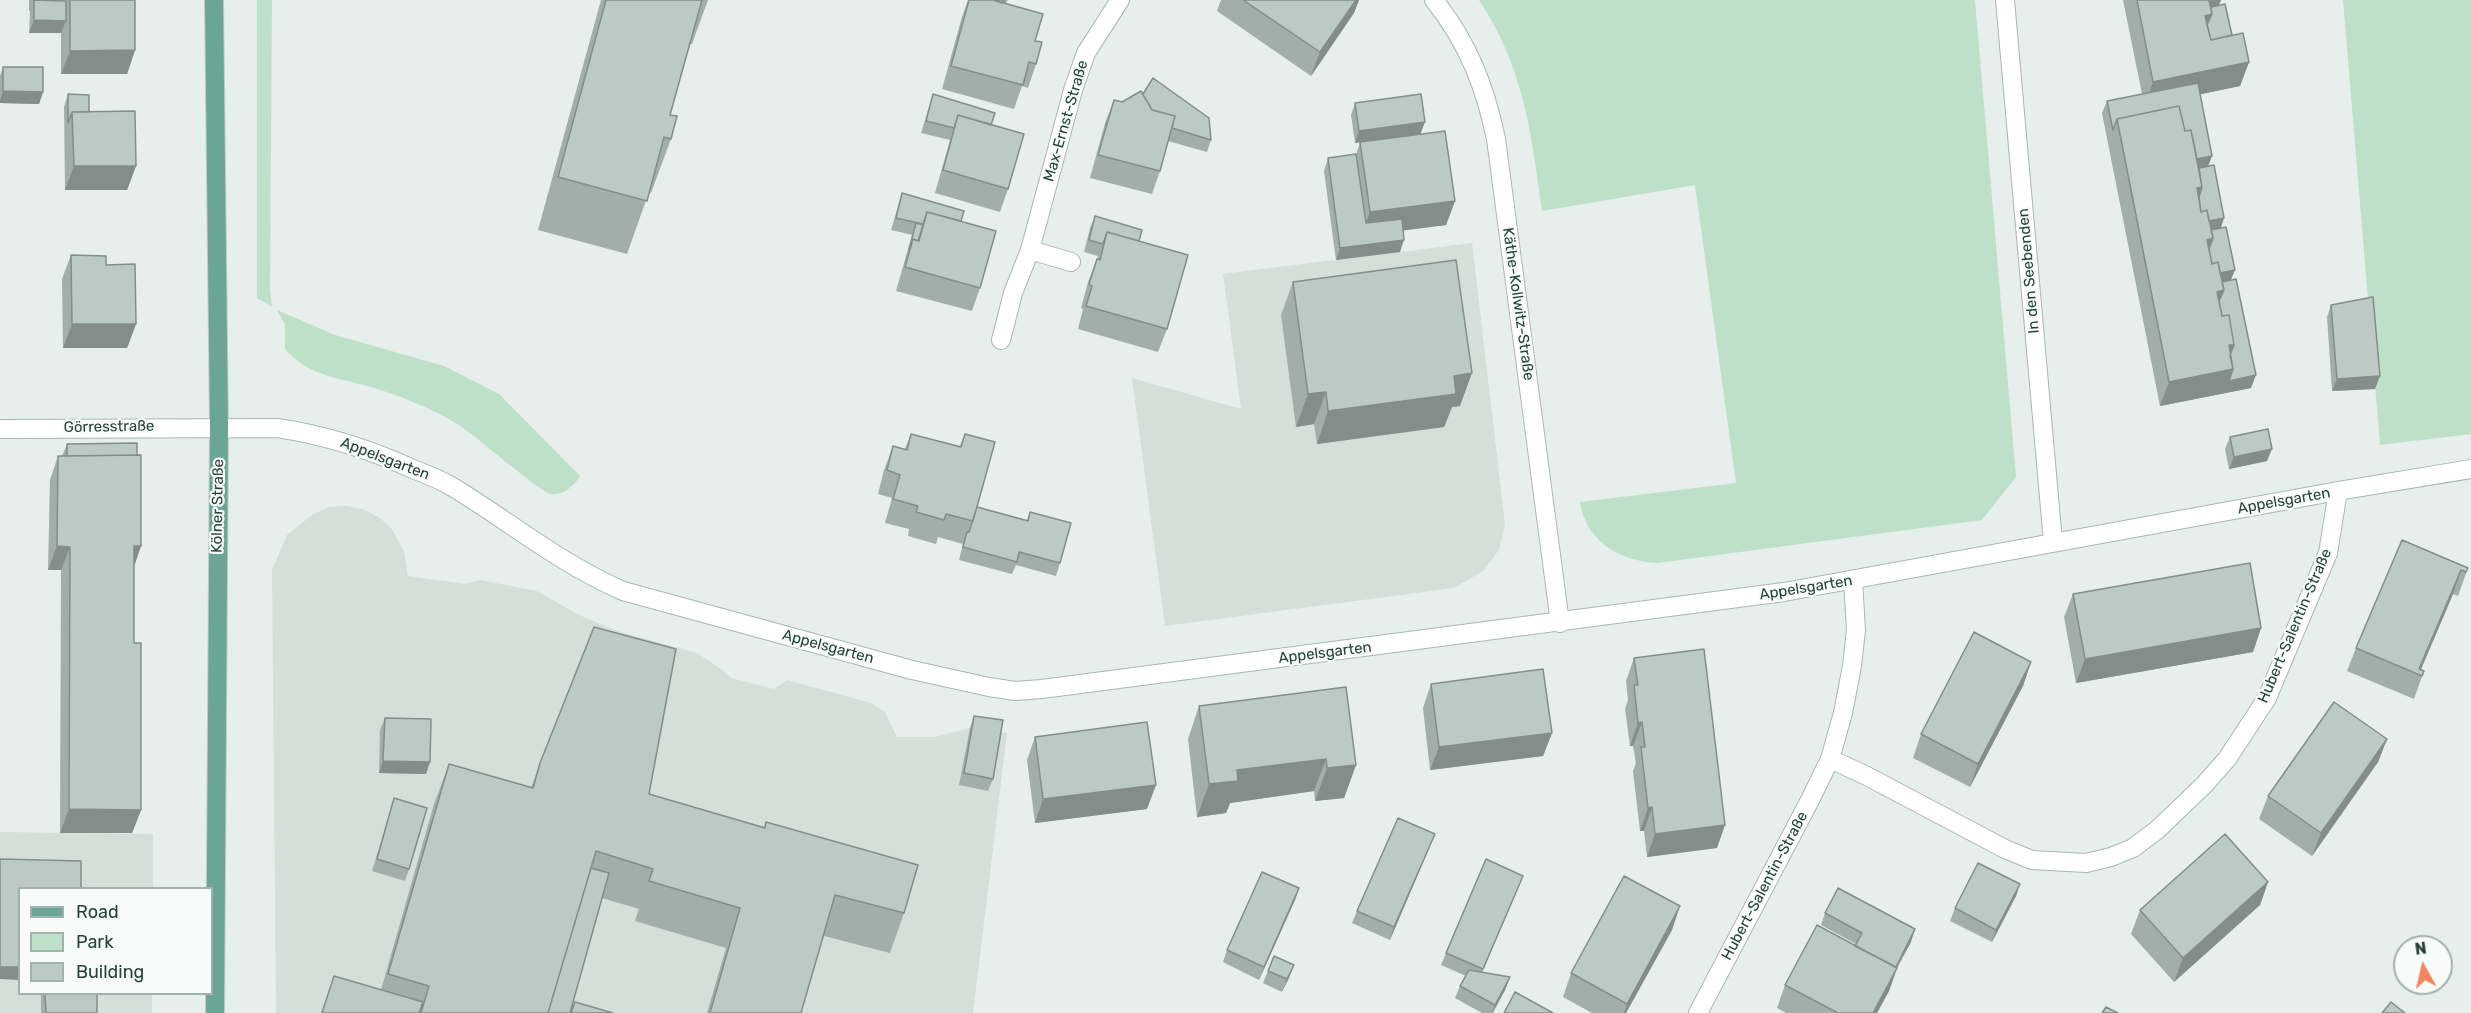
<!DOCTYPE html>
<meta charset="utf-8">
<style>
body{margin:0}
#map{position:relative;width:2471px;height:1013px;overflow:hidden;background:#e6efeb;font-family:Rubik,sans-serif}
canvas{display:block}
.legend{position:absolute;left:18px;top:887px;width:195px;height:108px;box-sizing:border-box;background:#f7fbf9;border:2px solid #a3b1ad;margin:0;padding:8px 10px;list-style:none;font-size:18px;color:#24423a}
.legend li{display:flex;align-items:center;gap:12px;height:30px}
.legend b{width:30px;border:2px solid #a3b1ad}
.north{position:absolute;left:2393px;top:935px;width:60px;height:60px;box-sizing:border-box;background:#f7fbf9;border:2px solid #a3b1ad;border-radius:50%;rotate:352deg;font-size:16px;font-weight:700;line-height:24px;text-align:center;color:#24423a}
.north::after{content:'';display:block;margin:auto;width:21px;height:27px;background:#f4845f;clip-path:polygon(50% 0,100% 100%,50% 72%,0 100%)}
</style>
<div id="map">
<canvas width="2471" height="1013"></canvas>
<ul class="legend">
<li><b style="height:8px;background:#6aa596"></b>Road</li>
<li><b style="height:16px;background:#bfe0c8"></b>Park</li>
<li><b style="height:16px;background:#bbcac4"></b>Building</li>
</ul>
<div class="north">N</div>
</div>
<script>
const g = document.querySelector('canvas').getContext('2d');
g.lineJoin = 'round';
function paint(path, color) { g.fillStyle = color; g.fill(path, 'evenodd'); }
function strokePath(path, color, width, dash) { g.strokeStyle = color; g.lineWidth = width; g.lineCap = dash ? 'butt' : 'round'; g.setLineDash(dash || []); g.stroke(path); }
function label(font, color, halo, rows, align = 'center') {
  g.font = font + ' Rubik,sans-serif'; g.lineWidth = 4.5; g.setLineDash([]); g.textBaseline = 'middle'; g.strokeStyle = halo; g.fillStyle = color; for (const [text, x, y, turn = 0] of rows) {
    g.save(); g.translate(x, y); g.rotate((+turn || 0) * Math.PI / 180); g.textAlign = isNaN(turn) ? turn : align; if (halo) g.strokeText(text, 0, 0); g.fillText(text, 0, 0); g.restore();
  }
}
const built = new Path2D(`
 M1472,243L1505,524L1499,550L1483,571L1454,588L1165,626L1132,378L1241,409L1223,274Z
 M346,506L363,509L380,518L392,529L404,552L408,576L465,584L480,580L537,591L579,615L620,632L697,653L724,671L731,678L774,689L787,680L871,703L885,712L897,737H935L970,728L1007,733L973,1013H276L272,570L287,535L312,515L329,507Z
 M0,832L153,834V888H20V994H152V1013H0Z`);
const green = new Path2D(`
 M257,0H272L270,289L272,307L257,298Z
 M1479,0H1975L2016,477L1982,520L1657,563C1620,561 1586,542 1580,502L1736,483L1695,185L1542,211C1531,132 1524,68 1479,0Z
 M2343,0H2471V434L2380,445Z
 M277,310L335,335L444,366L499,394L580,476C574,486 563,496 551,494C540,492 476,436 459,425C433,409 401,396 371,387C337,377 310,377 285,349V325Z`);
const street = new Path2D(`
 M1434,0C1468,43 1485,86 1496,139L1560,623
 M2005,0L2053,542
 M1030,250L1071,262
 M1001,340L1013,293L1030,250L1073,90L1086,53L1120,0
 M0,429L277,428C325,435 369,449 413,469C426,474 439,479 451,486C509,521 559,563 623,591L912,670L989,687L1015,691L1042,689L1784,592L2338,491L2471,469
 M1830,759L1865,775L2005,849L2032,860L2086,863L2111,857L2133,848L2157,830L2204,785L2227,759L2267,698L2328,553L2338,491
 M1698,1013L1810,800L1830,759L1843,713L1852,666L1856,630L1853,580`);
const primary = new Path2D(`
 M214,0L219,427L215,1013`);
const wall = new Path2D(`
 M29,0H135V50L127,74H61V33H29L30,11H29Z
 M601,0H708L692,44H690L670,115L671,139L651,193L649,192L627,254L538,230Z
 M968,0H1008L1005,4L1035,41L1036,64L1028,88L1022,86L1014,109L942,89L962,17Z
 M1221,0H1359L1354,13L1311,76L1217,11Z
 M2123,0H2221L2219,5L2232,35L2249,62L2240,86L2200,94L2208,166L2224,218L2221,228L2251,388L2160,406L2102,113L2107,101L2142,94Z
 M3,67L43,92L39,104L0,103V76Z
 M68,94L89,112L136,166L127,190H65L64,107Z
 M933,94L991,125L1008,189L1000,212L935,193L950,140L921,133Z
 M1143,94L1211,140L1207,152L1168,141L1160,171L1152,194L1090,178L1105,123L1114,100L1122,102Z
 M1355,103L1421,134L1455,201L1446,225L1403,230L1400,252L1336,260L1324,171L1328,158L1356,155L1360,142L1355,143L1351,115Z
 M902,193L961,221L980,288L972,311L896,291L912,235L891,230Z
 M1095,216L1139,241L1167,329L1158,352L1078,329L1083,309L1081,308L1088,282L1098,256L1084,252L1090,228Z
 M71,255L106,265L136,324L127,348H63L62,279Z
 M1293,282L1460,406L1452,407L1444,427L1317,444L1314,424L1296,427L1281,315Z
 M2331,305L2375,389L2332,391L2327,317Z
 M911,434L960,446L965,434L977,507L1027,520L1030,512L1060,563L1056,576L1016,565L1012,574L959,560L963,544L938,537L936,544L908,536L909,529L885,523L892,498L878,494L884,470L893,446L905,449Z
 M2230,437L2267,461L2229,469L2225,449Z
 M67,444L134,566V643L141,810L132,833H60L61,570H48L50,480L58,456H62Z
 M2402,540L2468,568L2458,596L2453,594L2421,669L2424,671L2414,699L2347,671L2356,648Z
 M2073,594L2261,628L2253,652L2076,683L2064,617Z
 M1634,658L1717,848L1647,857L1644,831H1640L1633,771L1636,763L1633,746H1630L1625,709L1628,700L1626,681Z
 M2031,662L2023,686L1970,787L1913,758L1921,734Z
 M1431,684L1552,733L1543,756L1430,770L1423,708Z
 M1199,706L1356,765L1344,798L1315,801L1314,791L1230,803L1226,813L1197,817L1188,739Z
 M974,716L993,779L988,791L959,785L970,728Z
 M385,718L426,774L379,773L380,730Z
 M1035,737L1147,809L1035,823L1027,760Z
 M2387,739L2378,762L2312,856L2259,819L2268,796Z
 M540,763L764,827L766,822L904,913L890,953L824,936L801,1013H707L726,948L635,921L639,909L602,898L570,1013H321L334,976L381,990L434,804L449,764L531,788Z
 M394,798L409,869L405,881L372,871Z
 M1430,846L1390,940L1352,923L1357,911Z
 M2268,882L2260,905L2174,982L2131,934L2140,910Z
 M2020,884L2016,896L1992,942L1950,921L1955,908Z
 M1299,888L1295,900L1259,980L1223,962L1227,950Z
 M1518,888L1482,972L1510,977L1505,990L1493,1013H1482L1455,998L1460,986L1466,976L1441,965L1446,953Z
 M1825,913L1911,942L1897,968L1889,991L1877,1013H1786L1777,1008L1785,985L1855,946L1856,944L1821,925Z
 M1672,930L1626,1013H1592L1563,997L1571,973Z
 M1294,965L1282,992L1263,983L1268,971Z
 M41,993H97V1013H41Z`);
const shadedWall = new Path2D(`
 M1356,0H1359L1354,13L1311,76L1320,52Z
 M2195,0H2221L2218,6L2191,11Z
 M2212,14L2204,37L2205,16Z
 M34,20L66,21L61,33H29Z
 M135,50L127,74H61L70,51Z
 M2249,62L2240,86L2145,106L2153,82Z
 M3,91L43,92L39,104L0,103V100Z
 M1425,122L1420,135L1355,143L1359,131Z
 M2212,156L2207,169L2194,171L2191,160Z
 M74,166H136L127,190H65Z
 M2202,187L2195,208L2197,188Z
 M1455,201L1446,225L1361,236L1370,212Z
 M2224,218L2220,230L2193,235L2197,223Z
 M2213,238L2205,260L2207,240Z
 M1404,240L1400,252L1336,260L1340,248Z
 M2235,270L2230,282L2203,287L2208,275Z
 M2224,290L2215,313L2217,292Z
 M72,324H136L127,348H63Z
 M2229,345H2234L2226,366Z
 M2233,369L2256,375L2251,388L2160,406L2169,382Z
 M1472,373L1460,406L1452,407L1444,427L1317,444L1328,411L1454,376Z
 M2380,376L2375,389L2332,391L2337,379Z
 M1326,392L1314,424L1296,427L1308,394Z
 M2272,449L2267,461L2229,469L2234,457Z
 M57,546L70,547L61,570H48Z
 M134,546H141L133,570Z
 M2461,570L2453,594L2419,674H2418Z
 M2261,628L2253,652L2076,683L2085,659Z
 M2031,662L2023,686L1970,787L1978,764Z
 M1642,722L1633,746H1630L1638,723Z
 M1552,733L1543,756L1430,770L1439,747Z
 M2387,739L2378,762L2312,856L2321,833Z
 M1326,759L1314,791L1230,803L1226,813L1197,817L1209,784L1237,770Z
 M383,761L430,762L426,774L379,773Z
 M1356,765L1344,798L1315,801L1327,768Z
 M1156,785L1147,809L1035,823L1043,799Z
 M1652,807L1644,831H1640L1648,808Z
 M69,809L141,810L132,833H60Z
 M1725,825L1717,848L1647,857L1655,834Z
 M1435,834L1430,846L1390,940L1394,927Z
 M1523,876L1518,888L1478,982L1483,969Z
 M2268,882L2260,905L2174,982L2183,958Z
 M2020,884L2016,896L1992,942L1996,930Z
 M1299,888L1295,900L1259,980L1264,967Z
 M1680,906L1672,930L1626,1013H1624L1627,1004Z
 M1915,929L1911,942L1896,969L1897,968L1889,991L1877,1013H1873Z
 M1294,965L1289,978L1282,992L1287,979Z
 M0,967H20V980L0,979Z
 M1510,977L1505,990L1492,1013L1495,1005Z`);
const building = new Path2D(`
 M34,0L66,1V21L34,20Z
 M70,0H135V50L70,51Z
 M606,0H702L670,115L677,116L671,139L664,137L647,201L558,177Z
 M969,0H993L1043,14L1035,41L1042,42L1036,64L1029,62L1023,85L951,66Z
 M993,0H1004L1002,3Z
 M1243,0H1356L1320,52Z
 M2137,0H2209L2212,14L2205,16L2211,40L2243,33L2249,62L2153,82Z
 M2225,4L2232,35L2211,40L2207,25L2212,14L2211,7Z
 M3,67H43V92L3,91Z
 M1153,78L1209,118L1211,140L1172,128L1175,116L1152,110L1143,94Z
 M2198,83L2212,156L2197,159L2191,130L2185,131L2179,106L2117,119L2113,130L2107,101Z
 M1141,91L1152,110L1175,116L1160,171L1098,155L1114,100L1122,102Z
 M68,94L89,95V112H72L68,123Z
 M933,94L995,113L991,125L958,115L954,128L926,121Z
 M1421,94L1425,122L1359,131L1355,103Z
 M2179,106L2185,131L2191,130L2202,187L2197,188L2201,212L2207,210L2213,238L2207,240L2212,264L2218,262L2224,290L2217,292L2222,316L2229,315L2234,345H2229L2233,369L2169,382L2117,119Z
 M135,111L136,166H74L72,112Z
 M958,115L1024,134L1008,189L943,170Z
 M1445,131L1455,201L1370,212L1360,142Z
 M1356,154L1366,223L1402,219L1404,240L1340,248L1328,158Z
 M2214,165L2224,218L2209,221L2207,210L2201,212L2199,197L2202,187L2199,168Z
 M902,193L964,211L961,221L927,212L923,224L896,218Z
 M927,212L996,231L980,288L905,267L913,239L919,241Z
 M1095,216L1142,230L1139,241L1107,232L1103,244L1089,240Z
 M916,223L923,225L918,241L913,239L909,250Z
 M2226,227L2235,270L2220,273L2218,262L2212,264L2209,249L2213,238L2211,230Z
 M1107,232L1188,255L1167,329L1086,306L1092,286L1089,284L1097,259L1100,260Z
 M71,255L106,256V265L135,264L136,324H72Z
 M1456,260L1472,373L1454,376L1456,394L1328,411L1326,392L1308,394L1293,282Z
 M2236,279L2256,375L2229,381L2233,369L2230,355L2234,345L2229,315L2222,316L2219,301L2224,290L2222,282Z
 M2373,297L2380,376L2337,379L2331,305Z
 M2268,429L2272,449L2234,457L2230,437Z
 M911,434L961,447L965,434L995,442L973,521L946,514L944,520L916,512L918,506L893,499L900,475L887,470L893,446L907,450Z
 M137,443V455L67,456V444Z
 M141,455V546H134V643H141V810L69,809L70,547L57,546L58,456Z
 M977,507L1028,521L1030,512L1071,523L1060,563L1019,552L1017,562L963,547L967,532H969Z
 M2402,540L2468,568L2466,572L2461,570L2419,669L2424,671L2422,676L2356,648Z
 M2250,563L2261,628L2085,659L2073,594Z
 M594,627L676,649L649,794L765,828L766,822L918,865L904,913L835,895L801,1013H710L740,908L649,881L653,869L596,851L548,1013H421L429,986L388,974L449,764L533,788L540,763Z
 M1974,632L2031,662L1978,764L1921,734Z
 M1704,649L1725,825L1655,834L1652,807L1648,808L1641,747H1645L1642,722L1638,723L1634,685H1638L1634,658Z
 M1543,669L1552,733L1439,747L1431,684Z
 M1346,687L1356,765L1327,768L1326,759L1237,770L1238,781L1209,784L1199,706Z
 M2334,702L2387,739L2321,833L2268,796Z
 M974,716L1003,720L993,779L964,773Z
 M385,718L431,719L430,762L383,761Z
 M1147,722L1156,785L1043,799L1035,737Z
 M394,798L427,808L409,869L377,859Z
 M1398,818L1435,834L1394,927L1357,911Z
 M2225,834L2268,882L2183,958L2140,910Z
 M0,859L81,861V888H20V967H0Z
 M1486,859L1523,876L1483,969L1446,953Z
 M1978,863L2020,884L1996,930L1955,908Z
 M591,868L609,873L570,1013H548Z
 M1262,872L1299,888L1264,967L1227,950Z
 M1624,876L1680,906L1627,1004L1571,973Z
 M1838,888L1915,929L1896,967L1855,946L1862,933L1825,913Z
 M1817,925L1897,968L1873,1013H1838L1785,985Z
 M1274,956L1294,965L1287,979L1268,971Z
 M1469,970L1510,977L1495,1005L1460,986Z
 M334,976L423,1002L419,1013H322Z
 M1515,992L1553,1013H1504Z
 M45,993H97V1013H46Z
 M575,1002L613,1013H571Z
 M2391,1002L2405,1013H2382Z
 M2106,1007L2118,1013H2102Z`);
const streetNames = [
 ["Max-Ernst-Straße",1066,121,-74],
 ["In den Seebenden",2029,271,-95],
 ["Käthe-Kollwitz-Straße",1518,304,82],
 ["Görresstraße",109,427,-1],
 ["Appelsgarten",385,459,21],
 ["Appelsgarten",2284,501,-10],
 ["Kölner Straße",218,506,-89],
 ["Appelsgarten",1806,588,-9],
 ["Hubert-Salentin-Straße",2295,626,-67],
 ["Appelsgarten",828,647,15],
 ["Appelsgarten",1325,653,-7],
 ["Hubert-Salentin-Straße",1765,886,-62]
];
paint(built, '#d4dfda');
paint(green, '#bfe0c8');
strokePath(street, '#a8b8b2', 20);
strokePath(primary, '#c2cac8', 20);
strokePath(street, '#fff', 18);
strokePath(primary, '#6aa596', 18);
paint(wall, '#a1aea9');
paint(shadedWall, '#838d89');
paint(building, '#bbcac4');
strokePath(building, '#838d89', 1.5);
label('15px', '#24423a', '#f7fbf9', streetNames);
</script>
